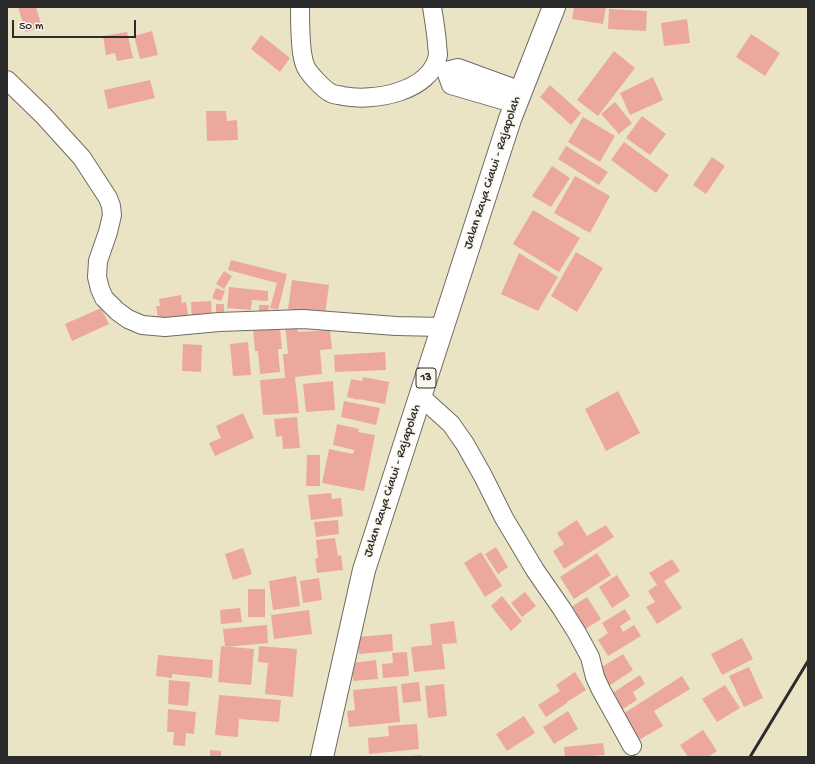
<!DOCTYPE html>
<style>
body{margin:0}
#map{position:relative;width:815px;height:764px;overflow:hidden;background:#eae4c4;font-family:"Gochi Hand",sans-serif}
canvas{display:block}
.frame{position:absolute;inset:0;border:8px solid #2b2b2b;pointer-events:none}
.scale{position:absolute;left:12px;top:20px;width:124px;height:18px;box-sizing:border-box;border:2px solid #2b2b2b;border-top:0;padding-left:5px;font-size:12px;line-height:14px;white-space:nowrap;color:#2b2b2b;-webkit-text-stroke:3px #fbf7ec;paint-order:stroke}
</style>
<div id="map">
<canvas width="815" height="764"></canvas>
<div class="frame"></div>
<div class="scale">50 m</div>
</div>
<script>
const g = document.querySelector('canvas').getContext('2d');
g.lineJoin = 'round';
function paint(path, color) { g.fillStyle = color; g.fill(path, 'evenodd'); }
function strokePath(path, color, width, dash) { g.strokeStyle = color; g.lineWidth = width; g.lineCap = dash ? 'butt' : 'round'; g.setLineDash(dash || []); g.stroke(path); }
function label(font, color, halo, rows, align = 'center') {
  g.font = font + ' "Gochi Hand",sans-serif'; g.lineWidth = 3.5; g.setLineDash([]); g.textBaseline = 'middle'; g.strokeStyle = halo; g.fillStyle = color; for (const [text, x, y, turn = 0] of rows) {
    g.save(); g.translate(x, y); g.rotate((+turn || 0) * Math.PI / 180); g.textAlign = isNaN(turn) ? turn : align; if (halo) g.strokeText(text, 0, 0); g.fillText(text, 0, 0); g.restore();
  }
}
const building = new Path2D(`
 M18,7H36L42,27L26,32Z
 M574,7H606L603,24L572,19Z
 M609,9L647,11L646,31L608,29Z
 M687,19L690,43L664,46L661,23Z
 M152,31L158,55L140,59L134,36Z
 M127,32L133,58L117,61L115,53L106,55L103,36Z
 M751,34L780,53L765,76L736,57Z
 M261,35L290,58L280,72L251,49Z
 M614,51L635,68L598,116L577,100Z
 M653,77L663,100L630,115L620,93Z
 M150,80L155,98L108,109L104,90Z
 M550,85L581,113L571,125L540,97Z
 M615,102L632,123L619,134L601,114Z
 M206,111H226L227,121L237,120L238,140L207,141Z
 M642,116L666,134L650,155L626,138Z
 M583,117L615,136L600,162L568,142Z
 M624,142L669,175L656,193L611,160Z
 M566,146L608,172L599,185L558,159Z
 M712,157L725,166L706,194L693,185Z
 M552,166L570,178L551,207L532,196Z
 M575,176L610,196L590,233L554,213Z
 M533,210L580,238L559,272L513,244Z
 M576,252L603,268L577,312L551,296Z
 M519,253L558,277L538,311L501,294Z
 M231,260L287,274L278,310L270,308L277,283L228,270Z
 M224,271L232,276L224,289L216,284Z
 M292,280L329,285L325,315L288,309Z
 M229,287L268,291V301L252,300L251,310L227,308Z
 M216,288L225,291L221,301L212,298Z
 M181,295L182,303L186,302L189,320L159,324L156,306H160L159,299Z
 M211,301L212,318L192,319L191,302Z
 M216,304H224V315H216Z
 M259,305H269L268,316H259Z
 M101,308L109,324L72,341L65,324Z
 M280,327L282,349H278L280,372L260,374L258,351H255L253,329Z
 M297,327L298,332L330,330L332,349L320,350L322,374L295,377L299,413L263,415L260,380L285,378L283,354H288L286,333V334L285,328Z
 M248,342L251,375L233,376L230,344Z
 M183,344L202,345L201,372L182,371Z
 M385,352L386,370L335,372L334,355Z
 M363,377L389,382L385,404L359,399V400L347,397L351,379L362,381Z
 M333,381L335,410L306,412L303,384Z
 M618,391L640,433L606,451L585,409Z
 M344,401L380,408L376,425L341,417Z
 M243,413L254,438L215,456L209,443L221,438L216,426Z
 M297,417L300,448L283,449L282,436L276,437L274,419Z
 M337,424L359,429L358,432L375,435L364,491L322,483L329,449L353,454L354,450L333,445Z
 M307,455H320V486H306Z
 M331,493L332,499L341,498L343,516L311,520L308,495Z
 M338,520L339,534L316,537L314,522Z
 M577,520L587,536L606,525L614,537L564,569L553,551L564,544L557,533Z
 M335,538L338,556L341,555L343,570L317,573L315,559L318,558L316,540Z
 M496,547L508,567L498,574L485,554Z
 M243,548L252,574L233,580L225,554Z
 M481,552L502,586L485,597L464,563Z
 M597,553L611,575L574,599L560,577Z
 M672,559L680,571L664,581L682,608L657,624L646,607L655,602L648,591L657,585L649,573Z
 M617,575L630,596L612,608L599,587Z
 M296,576L300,606L273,610L269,581Z
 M319,578L322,600L303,603L300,581Z
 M248,589H265V617H248Z
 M525,592L536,606L522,617L511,603Z
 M502,596L522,621L511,631L491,606Z
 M587,597L601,619L582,631L568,609Z
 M240,608L242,622L221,624L220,610Z
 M625,609L631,619L620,626L623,632L634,625L641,636L608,656L598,640L608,633L602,623Z
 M309,610L312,634L274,639L271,615Z
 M454,621L457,643L442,644L445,669L414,672L411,647L432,645L430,624Z
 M267,625L268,643L225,647L223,629Z
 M392,634L393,651L359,654L357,637Z
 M742,638L753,659L722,675L711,654Z
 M221,646L254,649L251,685L218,682Z
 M259,646L297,649L293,697L265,694L268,663L258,662Z
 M407,652L409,676L383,678L382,664L393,663L392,653Z
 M623,654L633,670L606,688L595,671Z
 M158,655L213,660L212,678L172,674V678L156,676Z
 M376,660L378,679L353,681L352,663Z
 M749,667L763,698L744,707L729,676Z
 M575,672L586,690L567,702V703L546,717L538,705L560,691L556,685Z
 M640,675L645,684L633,692L637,700L621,710L611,694Z
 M682,676L690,689L654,711L663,726L639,740L623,714Z
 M169,680L190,682L188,706L168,704Z
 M419,682L421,701L403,703L401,684Z
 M444,684L447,716L428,718L425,686Z
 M725,685L740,708L717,722L702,699Z
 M397,686L400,722L349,727L347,711L355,710L353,690Z
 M219,695L281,700L279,722L239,719L238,737L215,735Z
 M168,709L196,712L194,734L186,733L185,746L173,745L174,732H167Z
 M568,711L578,729L554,744L543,727Z
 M524,716L535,733L507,751L496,734Z
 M417,724L419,749L369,754L368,738L389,736L388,726Z
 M703,730L717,751L708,757H688L680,745Z
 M603,743L605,755L592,756V757H565L564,747Z
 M210,750L221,751V757H210Z
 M422,755V757H411V756Z`);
const minor = new Path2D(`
 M300,7C300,22 300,37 302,53C303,56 303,61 305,65C307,72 324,90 331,93C334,95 339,95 343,96C373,102 431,92 438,55C438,51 437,47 437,43C436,31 434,19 432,7
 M7,80L43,115L82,158L108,198L111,206L112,215L108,232L98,261L97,277L100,289L104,298L117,311L128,319L142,325L165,327L219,322L303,319L396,326L443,327
 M516,104L451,85L446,71L458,68L521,91
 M420,396L451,424L465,444L483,476L504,518L535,570L562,609L577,633L590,657L595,677L601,690L632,746`);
const highway = new Path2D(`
 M322,757L364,570L510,119L554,7`);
const rail = new Path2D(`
 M750,757L808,661`);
const shields = [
 [426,378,20]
];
const shieldNames = [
 ["13",426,378]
];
const streetNames = [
 ["Jalan Raya Ciawi - Rajapolah",493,173,-72],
 ["Jalan Raya Ciawi - Rajapolah",393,481,-72]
];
paint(building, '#eda89e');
strokePath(minor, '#6e6c61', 20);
strokePath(highway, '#6e6c61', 24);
strokePath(minor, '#fff', 18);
strokePath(highway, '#fff', 22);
strokePath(rail, '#2b2b2b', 3);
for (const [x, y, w] of shields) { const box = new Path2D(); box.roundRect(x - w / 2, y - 10, w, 20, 3); g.fillStyle = '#fbf7ec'; g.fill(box); strokePath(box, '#2b2b2b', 1); }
label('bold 12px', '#2b2b2b', null, shieldNames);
label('13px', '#2b2b2b', '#fbf7ec', streetNames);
</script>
